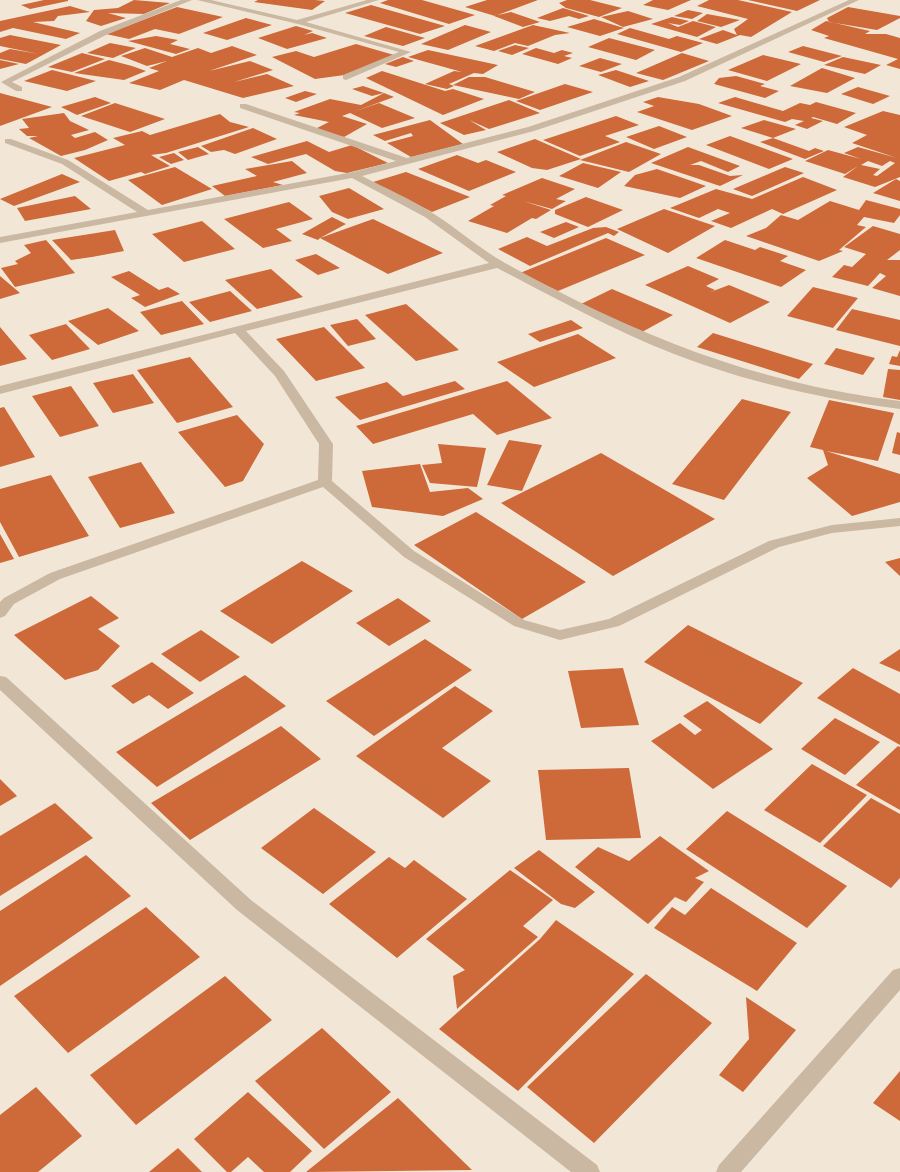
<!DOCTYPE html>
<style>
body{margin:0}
canvas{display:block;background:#f2e7d7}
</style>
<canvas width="900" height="1172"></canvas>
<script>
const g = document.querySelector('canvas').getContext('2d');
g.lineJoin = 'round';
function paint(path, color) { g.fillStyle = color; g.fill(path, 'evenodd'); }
const building = new Path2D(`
 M44,0H68V1L30,9L21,5Z
 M134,0L170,3L144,14L108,13L126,18L101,26L86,21L94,10L118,8Z
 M258,0H315L325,1L312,10L254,2Z
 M388,0H422L475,15L449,24L380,3Z
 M487,0H538L495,16L465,7Z
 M567,0H590L622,8L599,17L566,8L559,3Z
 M653,0H691L668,10L643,5Z
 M709,0H738L792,12L751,37L740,35L717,44L699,39L723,30L737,35L734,29L748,19L697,6Z
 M748,0H820L797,11Z
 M371,5L445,26L420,34L345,13Z
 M70,6L90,12L58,16L54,21L33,22L80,33L66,39L13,28L0,32V21Z
 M177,7L223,17L179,34L155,29L129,39L106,34Z
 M848,7L900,16V18L877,30L829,22L827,18Z
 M563,8L589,16L579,19L569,16L550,21L537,18Z
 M688,10L703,13L692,19L674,16Z
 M628,11L653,19L623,27L601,17Z
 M511,12L540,22L523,27L494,16Z
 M707,14L740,20L721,27L697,21Z
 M672,17L689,21L680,25L668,23L678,27L693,21L716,27L697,37L651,24Z
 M246,18L272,25L227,40L203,33Z
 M594,19L624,28L600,36L567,27Z
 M826,21L870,31L865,34H886L900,38V69L886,65L898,59L824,38L829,36L811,30Z
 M465,25L491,32L448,50L421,44Z
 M533,25L570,33L555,35L528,46L515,43L494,51L475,46Z
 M296,26L313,31L304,35L312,33L327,38L287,49L258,38Z
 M386,27L425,38L403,46L364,36Z
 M630,28L669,39L677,36L703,43L681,52L617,34Z
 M10,35L61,45L26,64L0,59V53L10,49L39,54L0,46V38Z
 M156,36L178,40L170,44L190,49L176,54L128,41Z
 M609,38L655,50L636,60L588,47Z
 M110,43L136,48L113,58L87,53Z
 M356,44L394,55L352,74L315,79L272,57L296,51L314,57Z
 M515,45L529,48L512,55L498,51Z
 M232,46L257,55L209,71L250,61L273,70L234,82L267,74L294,86L243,98L184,80L160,90L129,83L159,71L149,68L167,61L147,66L121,56L145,48L172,57L198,48L211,53Z
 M803,46L842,56L824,62L788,52Z
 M536,48L554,53L562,50L573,53L564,56L572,58L558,64L522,54Z
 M428,50L498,65L483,74L474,73L449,84L454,86L447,89L425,84L454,71L462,72L408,57Z
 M82,53L105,59L72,72L48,67Z
 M682,53L709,61L663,80L636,73Z
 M763,55L801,64L767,81L728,70Z
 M403,57L414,61L396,67L385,64Z
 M843,57L881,65L865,74L824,65Z
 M600,58L622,64L601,72L579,66Z
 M0,60L19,64L0,69Z
 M109,60L132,66L146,71L124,80L74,73Z
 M822,68L855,78L827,93L790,86Z
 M52,70L96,81L67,91L24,81Z
 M616,70L649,81L630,87L598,75Z
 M382,71L445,91L453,89L484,99L443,115L366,78Z
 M736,76L765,84L760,86L779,91L765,98L714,84L719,78Z
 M469,77H485L535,92L519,99L453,85Z
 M565,84L593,92L540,110L516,101Z
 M363,86L384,93L394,97L353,112L379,103L415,118L382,128L350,113L342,116L367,124L344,137L313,130L329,122L294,115L300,113L294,112L330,99L361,105L384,93L372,96L352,89Z
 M858,87L890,96L873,104L841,94Z
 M305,91L317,94L296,102L285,98Z
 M0,93L52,107L0,126Z
 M95,97L111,103L77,115L61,107Z
 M658,97L699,104L732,116L692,130L637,112L654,106L643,102Z
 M735,97L783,111L800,103L810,105L816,102L856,113L837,124L813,117L811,118L823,121L807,129L795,125L804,121L792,119L785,122L718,103Z
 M509,100L540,113L489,129L469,120L486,130L464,135L440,123Z
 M115,103L165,119L130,132L81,116Z
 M883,111L900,115V177L875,187L843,177L858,166L845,174L805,161L828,150L861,159L844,153L858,147L897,158L852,143L867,135L844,127ZM868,161L882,166L890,161L895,163L877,176L873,175L880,169L861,165Z
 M64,113L70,121L89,130L71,135L75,138L95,132L108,140L85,150L61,156L29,138L38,136H27L19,129L29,128L22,119Z
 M220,114L230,122L249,127L166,153L151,155L170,166L145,174L141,172L109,181L74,158L125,145L113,138L142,131L150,135Z
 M616,116L639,125L605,136L620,142L580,156L543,140Z
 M430,120L463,144L411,157L387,143L413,136L411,133L385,141L373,135Z
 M764,120L796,129L773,138L809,151L815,148L824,151L805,159L760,142L773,138L741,128Z
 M659,126L687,137L654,149L626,137Z
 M253,128L277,139L235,154L224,150L211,152L201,146Z
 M730,136L793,159L769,169L706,145Z
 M535,139L581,159L547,170L532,168L497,152Z
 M307,141L329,152L352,145L388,163L347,173L335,171L306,154L268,164L251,157Z
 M626,142L661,154L629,172L580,160Z
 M198,147L209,154L188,160L178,152Z
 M688,147L740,166L728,172L701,161L690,165H699L730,176L743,175L720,186L651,163Z
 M174,153L184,160L171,164L159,157Z
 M457,155L478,163L486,160L516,172L469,191L418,169Z
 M292,161L307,173L273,182L283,185L225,196L212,186L257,176L245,169Z
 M583,163L621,172L598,188L559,176Z
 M175,167L212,189L162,205L128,180Z
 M785,167L804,173L752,196L733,189Z
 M657,169L706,186L680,198L624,186L635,175Z
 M406,172L470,197L432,212L373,182Z
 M62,174L80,182L14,206L0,199Z
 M803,177L837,190L783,214L772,209L731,228L711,221L730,213L718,209L699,218L670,208L716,189L752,199Z
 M542,178L575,189L556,199L566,201L552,209L523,201L551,210L536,219L532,218L507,233L468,221L494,206L490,205L506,196L502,195Z
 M896,179L900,181V201L873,193Z
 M349,188L384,209L348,219L332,212L319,196Z
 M75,196L91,209L25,221L17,208Z
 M586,197L623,210L588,227L555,214V210Z
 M866,200L900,209V215L894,223L864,217L857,225L866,227L839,250L843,251L819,261L746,236L766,228L781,215L798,220L830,201L859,210Z
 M289,202L313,219L276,229L292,241L263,248L224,219Z
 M664,209L715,226L668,253L617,229Z
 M332,217L346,224L320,238L373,219L443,253L388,274L320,238L318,240L302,234Z
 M202,221L235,249L184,262L152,234Z
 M566,222L579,227L554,238L540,232Z
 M873,226L900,234V250L887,260H900V296L872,288L886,276L880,273L868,286L832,277L844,265L852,267L866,254L844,247Z
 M606,227L619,232L614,236L608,233L530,266L498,249L527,237L547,246L593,228Z
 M115,230L124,251L92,257L71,260L52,240Z
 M606,238L645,255L558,291L520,273Z
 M46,240L75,273L15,287L1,268L18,264L15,261L31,253L24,245Z
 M725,240L755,250L760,247L788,256L780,261L806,270L781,287L696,258Z
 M316,254L340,268L318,275L295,260Z
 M688,266L719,279L706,286L715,290L708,293L729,285L770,302L730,323L645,285Z
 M271,269L303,297L257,309L225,280Z
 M129,271L159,290L168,287L180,294L145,307L131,298L140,295L111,277Z
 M0,276L20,293L0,299Z
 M813,287L858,298L833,328L787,316Z
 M612,289L673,315L642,332L581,304Z
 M230,291L252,311L210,322L189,302Z
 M182,301L204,324L161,335L140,312Z
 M406,304L459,350L416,361L365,315Z
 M108,308L139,331L98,345L68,321Z
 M852,309L900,320V346L836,330Z
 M357,319L376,339L348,346L330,325Z
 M571,320L583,328L540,342L528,334Z
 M66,324L90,349L52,360L29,335Z
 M0,327L27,359L0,366Z
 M324,327L365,368L316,381L276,339Z
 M713,333L813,364L799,379L697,347Z
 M578,334L616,358L534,387L497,362Z
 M836,348L875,358L863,375L824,364Z
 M900,350V366L889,364L892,356L897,357Z
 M190,357L233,407L177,423L137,370Z
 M888,369L900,370V400L883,397Z
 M133,374L154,403L113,413L93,383Z
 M455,381L465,389L360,420L335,397L387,382L403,396Z
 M507,381L552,418L497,435L473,414L373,444L356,426Z
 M71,386L99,426L60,437L32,396Z
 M742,399L791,412L724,500L672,484Z
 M829,400L894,413L878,461L826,451L900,474V502L852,516L807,478L828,465L823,450L810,447Z
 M4,407L35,457L0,467V408Z
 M237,415L264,444L243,481L225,487L178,432Z
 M897,432L900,433V455L892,453Z
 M509,440L542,445L522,491L487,485Z
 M438,444L486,448L477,487L430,483L422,465L442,463Z
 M601,453L715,519L613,576L501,503Z
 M141,462L175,513L120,528L88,477Z
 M420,464L430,492L468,488L483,499L443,516L372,507L362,471Z
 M51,475L89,536L19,557L0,522V489Z
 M476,512L586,582L522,619L414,545Z
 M0,534L14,559L0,563Z
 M900,558V576L885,562Z
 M302,561L353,591L272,644L220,611Z
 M91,596L119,618L98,629L120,646L98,670L65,680L14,635Z
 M398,598L431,621L389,646L356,623Z
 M688,625L803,683L760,724L644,662Z
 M201,630L240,657L200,682L161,654Z
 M425,639L472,670L374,736L326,701Z
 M900,649V672L879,663Z
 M152,662L194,693L168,709L149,695L133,704L111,686Z
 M623,668L639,725L581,728L568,671Z
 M853,668L900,694V745L817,698Z
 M245,675L286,706L157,787L116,752Z
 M455,686L493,711L442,748L491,781L443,818L356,756Z
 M707,701L773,749L713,789L651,741L680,723L695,735L702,730L683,716Z
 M835,718L880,742L845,775L801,749Z
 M281,726L321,759L190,840L151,803Z
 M898,746L900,747V810L856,785Z
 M812,764L867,795L820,843L764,810Z
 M629,768L641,838L546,840L538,770Z
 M0,779L17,796L0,806Z
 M871,798L900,814V878L891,888L823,846Z
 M55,803L93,838L0,896V836Z
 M314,808L376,852L323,894L261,848Z
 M727,811L847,886L807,928L686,849Z
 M660,836L709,871L695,878L704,882L686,902L675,897L648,924L575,867L598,847L629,861Z
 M539,850L595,892L575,908L561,904L514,868Z
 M86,855L131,896L0,986V911Z
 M389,857L405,868L414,860L467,899L397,958L329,904Z
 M510,870L553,900L523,926L538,937L457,1009L453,976L465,970L426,939Z
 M711,888L797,943L757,991L654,928L672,907L685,915Z
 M146,907L200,957L68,1053L14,996Z
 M556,920L634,974L518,1091L439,1029L540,939Z
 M646,974L712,1023L594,1143L527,1087Z
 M225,976L272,1020L136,1125L90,1075Z
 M746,997L796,1030L743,1092L719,1075L749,1039Z
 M322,1028L391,1092L324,1149L255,1081Z
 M900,1071V1121L873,1103Z
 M36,1087L82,1136L38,1172H0V1115Z
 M248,1092L312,1151L290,1172H264L248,1157L231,1172H227L194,1139Z
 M398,1098L472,1170L306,1172Z
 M178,1148L202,1172H149Z`);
const minor = new Path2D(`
 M181,0H192L106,35L12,82L22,87V91H16L1,82L100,31Z
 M197,0H211L297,20L367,0H379L306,22L411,52L346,80L343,79V75L399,52L298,24Z
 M849,0H859L685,81L534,131L362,176C385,188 411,199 434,214C458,229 480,249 505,263C633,334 753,383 900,401V409C823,399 746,382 674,354C613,330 555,298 497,268L246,331L284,371L333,444L332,481L414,551L524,620L560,630L609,619L769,541L832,525L900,518V526L832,533L779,547L619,626L560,640L514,626L404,557L323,487L60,579L14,604L5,616L0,618V602L4,598L50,573L318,480L319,444L275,376L235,333L0,394V386L489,263L425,217L352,178L0,243V237L137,212L62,164L5,143V139H11L68,160L148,210L353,172L396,161L240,108V104H246L407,158L528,127L679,77Z
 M0,676L6,677L251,900L597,1165L600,1172H571L237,910L0,690Z
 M900,968V990L741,1172H716L719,1165L893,970Z`);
paint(building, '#ce6939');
paint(minor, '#cbb8a2');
</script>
